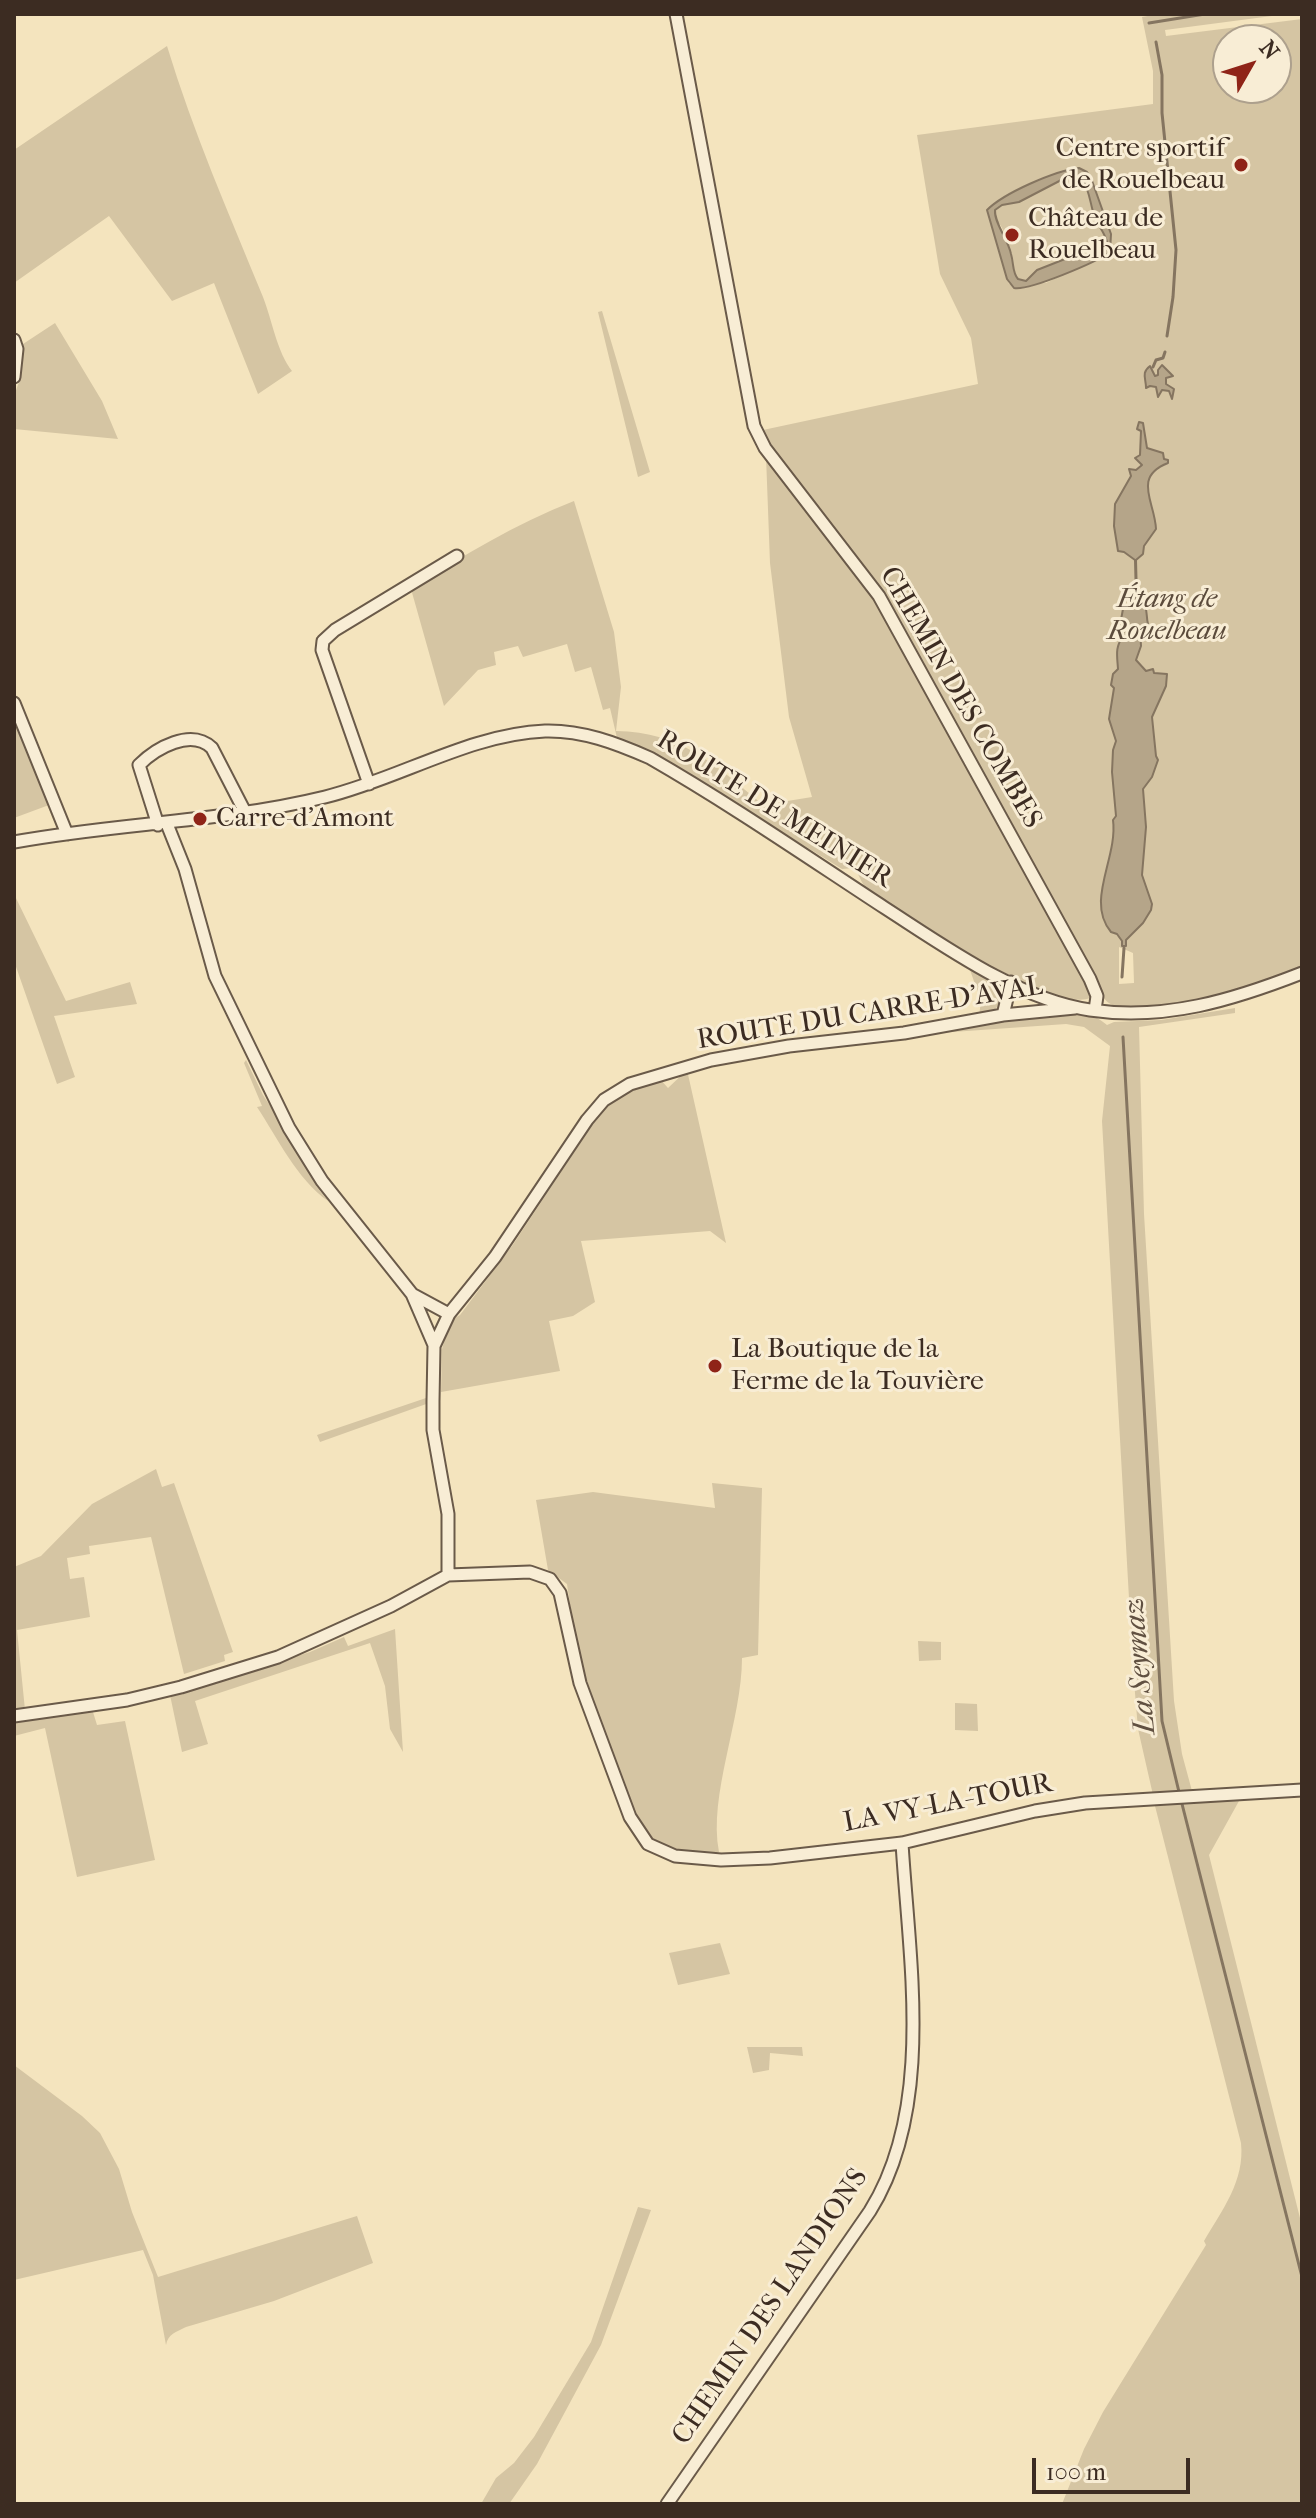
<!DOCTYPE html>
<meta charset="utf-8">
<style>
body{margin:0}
#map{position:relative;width:1316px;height:2518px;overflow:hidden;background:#f4e4be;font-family:"IM FELL French Canon",serif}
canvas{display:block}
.frame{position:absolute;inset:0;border:16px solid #3c2c22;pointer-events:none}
.north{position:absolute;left:1212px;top:24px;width:80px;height:80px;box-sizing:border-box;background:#f8edd5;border:2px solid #ada08d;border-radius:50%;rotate:51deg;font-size:22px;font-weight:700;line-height:32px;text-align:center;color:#3c2c22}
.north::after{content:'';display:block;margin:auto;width:28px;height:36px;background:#8f2418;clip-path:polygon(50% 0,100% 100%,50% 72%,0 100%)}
.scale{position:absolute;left:1032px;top:2458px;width:158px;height:36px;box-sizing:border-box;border:4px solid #3c2c22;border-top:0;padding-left:10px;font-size:24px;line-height:28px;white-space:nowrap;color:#3c2c22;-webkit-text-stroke:6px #f8edd5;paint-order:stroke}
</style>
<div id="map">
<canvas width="1316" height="2518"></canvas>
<div class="frame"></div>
<div class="north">N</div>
<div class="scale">100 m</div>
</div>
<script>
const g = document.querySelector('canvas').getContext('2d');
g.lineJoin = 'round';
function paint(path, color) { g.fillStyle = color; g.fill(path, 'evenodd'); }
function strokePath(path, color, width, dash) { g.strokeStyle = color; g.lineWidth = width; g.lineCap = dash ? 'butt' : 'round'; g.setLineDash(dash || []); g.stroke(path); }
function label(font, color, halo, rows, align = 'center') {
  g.font = font + ' "IM FELL French Canon",serif'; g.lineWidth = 6; g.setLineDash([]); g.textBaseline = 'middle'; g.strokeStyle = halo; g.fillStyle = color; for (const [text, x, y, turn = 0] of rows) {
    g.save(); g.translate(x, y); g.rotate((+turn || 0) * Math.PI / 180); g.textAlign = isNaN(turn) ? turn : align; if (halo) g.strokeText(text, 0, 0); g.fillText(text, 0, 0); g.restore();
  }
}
const green = new Path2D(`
 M1159,14H1287L1165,30L1166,36L1302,19V966L1260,983L1197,1002L1120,1007C1104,1004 1102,996 1097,982L881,592L767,443L763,430L978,384L971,338L940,274L917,135L1153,104V71L1142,17ZM1228,40H1276V88H1228ZM1079,168L1111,233L1109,252L1046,283L1009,284L987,211C1009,186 1048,179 1079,168ZM1119,947L1133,953L1134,983L1119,984Z
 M167,46C193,132 229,214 263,297C272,320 277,352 292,371L258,394L214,283L172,301L109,216L14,283V150Z
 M1069,176L1083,179C1090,190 1090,205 1095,218C1099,227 1105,233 1107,242L1097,253L1065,259L1026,281L1018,279C1008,267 1010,243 1002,228C998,220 994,220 995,210L1002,205L1019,202Z
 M602,311L650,472L638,477L598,312Z
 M55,323L102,401L118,439L14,429L16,424L14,396L20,379L23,344Z
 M766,456L874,594L1091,991L1090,998C1056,1012 936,933 905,913C893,906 878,899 868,890C862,885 859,875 855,868L842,869L761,819L760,821L654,754L617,738L610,708L603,710L591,667L575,672L567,644L523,657L518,646L494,652L496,665L478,670L444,706L411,589C464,555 515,524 574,501L614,632L621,687L616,731C681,732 716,765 763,805L812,797L789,717L770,563Z
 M14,711L49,805L14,818Z
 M14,894L66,1001L130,982L137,1004L54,1016L75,1077L57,1084L14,961Z
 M970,970L1002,988C1005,1005 994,1012 979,1016L981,1001Z
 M1235,1008V1013L1139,1027L1144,1214L1174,1701L1182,1754L1192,1791L1153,1795L1138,1729L1133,1669L1102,1121L1110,1046L1084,1027L1066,1024L924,1034C958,1028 1069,1005 1097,1018C1101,1020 1104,1023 1107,1025L1114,1022L1161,1020Z
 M246,1060L263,1095L320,1183L316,1186L328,1201C297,1179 278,1139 257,1107L262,1106L244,1063Z
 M687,1070L726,1243L710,1231L581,1241L595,1302L573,1316L549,1321L560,1371L441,1392L442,1349L450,1321L460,1315L512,1246L604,1107L630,1092L660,1079L668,1088Z
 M426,1398L429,1403L320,1442L317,1435Z
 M156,1469L162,1487L174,1483L233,1652L224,1655L225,1661L184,1674L151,1537L89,1546L90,1554L67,1558L70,1579L84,1577L90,1617L17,1630L25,1710L14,1712V1567L41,1556L92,1504Z
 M712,1483L762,1488L758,1655L742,1658C742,1720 708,1795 719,1852L703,1855L672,1851L650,1840L634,1815L577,1653L567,1584L548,1570L536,1500L593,1492L715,1508Z
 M395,1629L403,1752L390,1729L385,1686L370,1643L195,1701L208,1744L182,1752L170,1695L310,1652L344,1637L348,1646Z
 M918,1641L941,1642V1660L919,1661Z
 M955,1703L977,1704L978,1731L955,1730Z
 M93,1712L97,1725L125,1721L155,1860L77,1877L45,1728L14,1736V1720Z
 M1232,1798L1239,1801L1209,1855L1302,2226V2504H1062L1084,2449L1103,2412L1206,2245L1204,2241C1222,2210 1245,2181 1241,2143L1155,1806Z
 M720,1943L730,1974L678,1985L669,1953Z
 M747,2047H802L803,2056L770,2053L769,2070L753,2073Z
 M14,2065L82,2116L100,2133L119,2169L132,2212L158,2277L357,2216L373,2263L274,2301L186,2327C176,2332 168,2334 166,2345L153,2275L143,2250L14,2280Z
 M638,2207L651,2210L601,2345L537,2464L509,2504H481L496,2478L514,2463L534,2437L591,2342Z`);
const water = new Path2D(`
 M1079,168L1087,172L1091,178L1111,234L1110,252C1097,262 1029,291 1014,288L1007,279L987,210C1004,193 1054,171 1079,168ZM1069,176L1082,179C1090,190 1090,205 1095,218C1099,227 1105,233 1107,242L1097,253L1065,259L1037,270L1026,281L1018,279C1012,272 1014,264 1011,254C1008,239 994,223 995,210L1002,205L1019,202Z
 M1162,365L1173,376L1166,378V384L1174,389L1172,399L1169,391L1162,390L1158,397L1156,387L1150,386L1146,388C1146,378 1141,373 1150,366L1155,376L1158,375V370Z
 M1139,422L1143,423L1147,448L1163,453L1164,459L1168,460V463C1132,477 1155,502 1156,529L1144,546L1143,554L1136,560L1137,599C1150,608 1145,612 1148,624L1140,627L1141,646L1136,660L1146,671L1153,669L1154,673L1167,674L1166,686L1152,717L1156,756L1158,760L1152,777L1143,789L1146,827L1142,875L1152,904L1151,910L1143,923L1126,940V946H1122V941L1117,934L1111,932C1085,901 1118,858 1113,820L1116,816L1112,772L1113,750L1116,741L1109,719L1114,688L1111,685L1113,674L1118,669C1117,654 1115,648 1123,636L1119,630L1123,609L1136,600L1135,560L1124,552L1118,551L1114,526L1115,504L1131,476L1129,469L1136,470L1142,465L1135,458L1140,455L1141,431L1137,429Z`);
const stream = new Path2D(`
 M1149,23L1205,14
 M1156,42L1162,75V113L1176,250L1173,297L1167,336
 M1153,367L1156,360L1163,358L1165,352
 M1122,977L1124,948
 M1123,1037L1162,1721L1179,1792
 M1181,1800L1302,2277`);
const minor = new Path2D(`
 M676,14L754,426L765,448L879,596L1090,979L1097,996L1095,1010
 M14,340L17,349L14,377
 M14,703L67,834
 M369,784L322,650L323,641L335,630L457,556
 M167,824L185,869L215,976L289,1128L322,1181L412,1294L449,1314L434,1346L433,1401V1430L448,1514V1575
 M158,825L139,765C156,748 191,728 212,748L245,812
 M14,842C117,823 223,822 325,797C399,779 470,734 545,731C582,730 616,743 650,758C730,804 807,857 885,908C944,946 1019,1000 1090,1010C1165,1021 1233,1000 1302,973
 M1003,1015L1011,982
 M412,1294L434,1345
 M449,1314L495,1257L587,1120L604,1100L630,1084L711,1060L789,1046L904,1033L1003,1015L1075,1008
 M14,1716L127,1700L181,1687L278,1657L391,1606L448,1575L530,1572L550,1579L560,1593L580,1683L630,1817L648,1844L675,1856L721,1860L770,1858L902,1843L1035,1811L1085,1803L1302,1790
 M667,2504L870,2211C935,2107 909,1960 902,1843`);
const markers = [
 [1241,165,8,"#8f2418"],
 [1012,235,8,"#8f2418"],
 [200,819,8,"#8f2418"],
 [715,1366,8,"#8f2418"]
];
const poiNames = [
 ["Centre sportif",1225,149,"right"],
 ["de Rouelbeau",1225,181,"right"],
 ["Château de",1028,219],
 ["Rouelbeau",1028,251],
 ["Carre-d'Amont",216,819],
 ["La Boutique de la",731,1350],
 ["Ferme de la Touvière",731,1382]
];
const parkNames = [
 ["Étang de",1167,600],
 ["Rouelbeau",1167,632]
];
const streetNames = [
 ["CHEMIN DES COMBES",960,698,60],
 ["ROUTE DE MEINIER",774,810,32],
 ["ROUTE DU CARRE-D'AVAL",870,1014,-9],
 ["LA VY-LA-TOUR",948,1804,-11],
 ["CHEMIN DES LANDIONS",771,2307,-56]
];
const waterNames = [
 ["La Seymaz",1141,1666,-95]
];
paint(green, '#d5c5a3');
paint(water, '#b5a589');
strokePath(water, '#857560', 2);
strokePath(stream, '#857560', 3);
strokePath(minor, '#6a5a49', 15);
strokePath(minor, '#f8edd5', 11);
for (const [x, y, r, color] of markers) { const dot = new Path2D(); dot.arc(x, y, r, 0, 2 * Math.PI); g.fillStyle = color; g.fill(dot); strokePath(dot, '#f8edd5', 3); }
label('28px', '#3c2c22', '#f8edd5', poiNames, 'left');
label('italic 28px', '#5b4b3c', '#f8edd5', parkNames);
label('28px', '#3c2c22', '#f8edd5', streetNames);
label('italic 30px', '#605041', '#f8edd5', waterNames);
</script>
